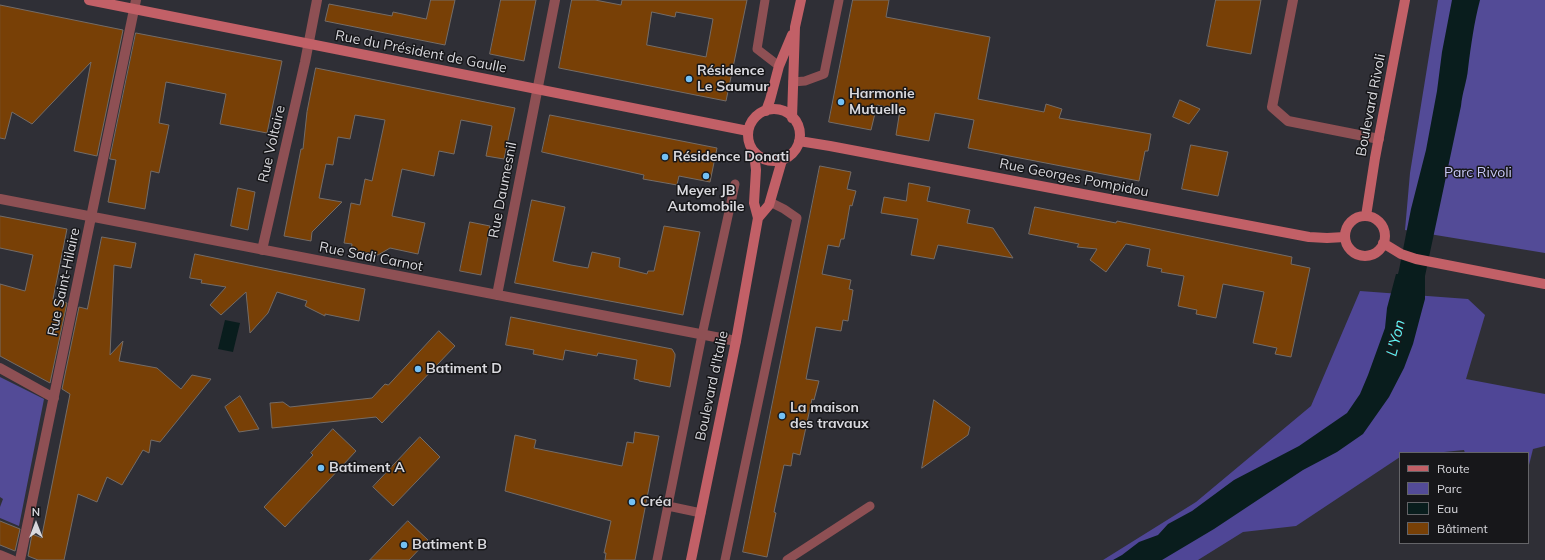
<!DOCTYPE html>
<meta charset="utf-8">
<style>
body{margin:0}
#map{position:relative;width:1545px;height:560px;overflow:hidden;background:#2f2f36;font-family:Mulish,sans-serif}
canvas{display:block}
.legend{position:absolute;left:1399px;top:452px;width:130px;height:92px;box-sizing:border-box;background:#17171a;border:1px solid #646468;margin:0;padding:5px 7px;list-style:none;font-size:12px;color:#d8d8dd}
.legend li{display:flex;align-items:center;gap:8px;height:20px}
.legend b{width:20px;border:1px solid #646468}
.north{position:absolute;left:16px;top:504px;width:40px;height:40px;-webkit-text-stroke:3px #17171a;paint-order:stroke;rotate:0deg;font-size:11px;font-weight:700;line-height:16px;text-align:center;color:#d8d8dd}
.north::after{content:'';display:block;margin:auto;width:14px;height:18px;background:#d8d8dd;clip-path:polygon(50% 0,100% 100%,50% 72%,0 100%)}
</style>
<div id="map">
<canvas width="1545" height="560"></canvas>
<ul class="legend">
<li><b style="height:5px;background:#c26067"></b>Route</li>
<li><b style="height:11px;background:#534b97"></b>Parc</li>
<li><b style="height:11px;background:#091d1d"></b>Eau</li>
<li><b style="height:11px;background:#784006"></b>Bâtiment</li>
</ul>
<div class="north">N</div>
</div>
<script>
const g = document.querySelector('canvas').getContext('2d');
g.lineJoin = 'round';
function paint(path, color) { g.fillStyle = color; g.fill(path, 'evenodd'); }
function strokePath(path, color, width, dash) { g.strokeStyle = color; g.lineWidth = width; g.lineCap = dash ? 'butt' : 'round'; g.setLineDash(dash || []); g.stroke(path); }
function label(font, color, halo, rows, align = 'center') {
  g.font = font + ' Mulish,sans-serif'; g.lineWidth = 3; g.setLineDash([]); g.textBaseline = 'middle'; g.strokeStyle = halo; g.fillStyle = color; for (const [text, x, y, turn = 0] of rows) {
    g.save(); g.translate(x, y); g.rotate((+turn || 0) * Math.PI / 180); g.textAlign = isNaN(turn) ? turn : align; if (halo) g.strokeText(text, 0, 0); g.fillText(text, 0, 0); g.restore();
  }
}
const green = new Path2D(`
 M1438,0H1545V253L1405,230L1410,173Z
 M0,377L44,399L19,526L0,518V507L3,499L0,497Z`);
const forest = new Path2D(`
 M1360,291L1468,299L1485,315L1466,379L1545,394V446L1533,449L1528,469V453H1465L1464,450L1434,453H1400V457L1296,526L1243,532L1198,560H1103L1196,502L1311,406Z`);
const water = new Path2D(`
 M1452,0H1480C1474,23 1471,45 1468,69C1467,81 1462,93 1461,106L1425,276V299L1422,310L1413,344L1404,368L1389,397L1363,434L1337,452L1303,470L1214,529L1162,560H1113L1122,555L1139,542L1158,535L1168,524L1192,511L1234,480L1299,446L1347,413L1360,394L1368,375L1385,328L1387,308L1396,274H1398L1399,270L1411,209L1426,150L1437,91L1442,52Z
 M225,320L240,323L233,352L218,349Z`);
const building = new Path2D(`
 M431,0H455L445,45L325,21L329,4L392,16L393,12L426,19Z
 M501,0H536L524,61L490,54Z
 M572,0H595L621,5L622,0H747L726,101L559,68ZM652,12L675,17L676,12L713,19L706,57L647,45Z
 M853,0H889L886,17L990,37L978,99L1044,112L1046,104L1062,109L1059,118L1151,134L1148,151H1145L1139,181L968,148L974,120L935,113L929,141L896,135L900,110L877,105L871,130L829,122Z
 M1216,0H1261L1251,54L1207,46Z
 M0,5L123,30L97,156L74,151L91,62L32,124L12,112L5,139L0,138Z
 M136,33L282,61L267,133L220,124L226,94L166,82L159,123L169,125L159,173L151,171L145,209L108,202L116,160L110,159Z
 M316,68L515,108L504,159L486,156L492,126L461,120L454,154L439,151L434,176L402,169L392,216L425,223L418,254L390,248L378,255L351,250L352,244L344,243L351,203L360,205L365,179L372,181L385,120L355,115L350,139L338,137L333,165L326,164L319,198L342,202L312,232L311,241L284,236L301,149H303L307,112Z
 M1180,100L1200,109L1189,124L1173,117Z
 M550,115L717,148L710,182L679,176L677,185L643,179L644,175L542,152Z
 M1191,145L1228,152L1218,196L1182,189Z
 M820,166L851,172L847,189L856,191L852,206L850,205L844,239H841L839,247L828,245L822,274L851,280L849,289L853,290L848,321L843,320L841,331L816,327L806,379L819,381L814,400L812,399L800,455L793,453L791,466L784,465L774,512L776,513L767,557L743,552Z
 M909,183L930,187L927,201L970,210L967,223L993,228L1013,258L938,245L934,259L911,255L918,219L881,213L884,197L906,201Z
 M238,188L255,192L248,230L231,226Z
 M532,200L565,207L553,261L571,265L588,268L592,252L620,258L619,267L647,274L648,271H654L664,226L700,232L683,315L515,283Z
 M1035,207L1116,223L1117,221L1292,257L1291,264L1310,268L1291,357L1275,354L1277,348L1253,343L1264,292L1223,284L1216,318L1196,314L1197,310L1178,306L1184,276L1161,272L1162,269L1147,266L1150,249L1126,244L1106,272L1090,260L1097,249L1077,247L1079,244L1029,234Z
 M0,216L67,229L53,299L67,303L50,383L0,356V284L25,291L33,255L0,248Z
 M470,222L490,226L481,275L460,271Z
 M102,237L136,243L131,268L114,265L110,355L123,341L119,361L157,368L181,389L192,375L211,379L160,442L151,440L149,453L143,450L122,485L107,477L97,502L78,494L64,560H38L28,556L32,534L42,538V535L70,394L62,389L79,307L87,309Z
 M195,254L365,289L359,321L325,314V316L305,306L307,301L277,292L268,313L250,333L246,292L221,315L210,305L226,287L201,283L202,280L190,278Z
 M511,317L672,349L675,354V357L670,387L639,381V380L634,379L637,360L598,353L597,356L565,350L563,360L533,354L534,350L506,345Z
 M439,331L455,346L382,423L376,417L272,428L270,403L283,402L290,407L372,398L385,384L388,385Z
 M240,396L259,429L239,432L225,407Z
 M934,400L970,427L968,435L922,468Z
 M333,429L356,451L285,527L264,507L313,455L311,453Z
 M635,432L659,436L635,560H605L606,553H604L611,521L505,491L515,435L536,440L534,448L622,466L627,442L633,443Z
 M420,437L440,457L393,506L373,487Z
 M0,521L20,529L15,551L0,545Z
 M408,521L428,540L409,560H370Z`);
const lane = new Path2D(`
 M765,0L757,49L779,66
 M793,82L805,81L824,74L839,0
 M668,506L701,513
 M657,560L702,335L735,184
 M725,560L797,218L784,209L770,202
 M787,560L870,506`);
const street = new Path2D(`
 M1293,0L1272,107L1288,121L1379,139
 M0,199L736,341
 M262,250L305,62L317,0
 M497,295L555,0
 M0,368L54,398
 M0,555L12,560
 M20,560L136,0`);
const secondary = new Path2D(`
 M89,0L748,131
 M748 135a26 26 0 1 1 52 0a26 26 0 1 1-52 0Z
 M766,111L770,100L779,66L792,35
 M792,118L795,27L801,0
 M799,141L830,146L1309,237L1327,238L1345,237
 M754,153L756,170L754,203L758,218
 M1366,216L1375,158L1405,0
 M1345 236a20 20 0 1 1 40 0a20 20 0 1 1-40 0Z
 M1383,243L1401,254L1416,259L1545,284
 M691,560L736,341L758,218L769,205L782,160`);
const markers = [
 [689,79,4,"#73c1f5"],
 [841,102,4,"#73c1f5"],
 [665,157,4,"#73c1f5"],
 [706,176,4,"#73c1f5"],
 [418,369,4,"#73c1f5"],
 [782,416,4,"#73c1f5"],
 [321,468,4,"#73c1f5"],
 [632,502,4,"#73c1f5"],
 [404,545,4,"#73c1f5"]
];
const streetNames = [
 ["Rue du Président de Gaulle",421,52,11],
 ["Boulevard Rivoli",1371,105,-79],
 ["Rue Voltaire",272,144,-77],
 ["Rue Georges Pompidou",1074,178,11],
 ["Rue Daumesnil",503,190,-79],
 ["Rue Sadi Carnot",371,257,11],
 ["Rue Saint-Hilaire",64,282,-78],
 ["Boulevard d'Italie",712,386,-78]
];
const poiNames = [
 ["Résidence",697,71],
 ["Le Saumur",697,87],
 ["Harmonie",849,94],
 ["Mutuelle",849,110],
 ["Résidence Donati",673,157],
 ["Meyer JB",706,191,"center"],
 ["Automobile",706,207,"center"],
 ["Batiment D",426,369],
 ["La maison",790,408],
 ["des travaux",790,424],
 ["Batiment A",329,468],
 ["Créa",640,502],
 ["Batiment B",412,545]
];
const parkNames = [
 ["Parc Rivoli",1478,173]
];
const waterNames = [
 ["L'Yon",1396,338,-76]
];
paint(green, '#534b97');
paint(forest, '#4f4696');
paint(water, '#091d1d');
paint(building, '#784006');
strokePath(building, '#746c67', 1);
strokePath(lane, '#8e5054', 9);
strokePath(street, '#8e5054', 10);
strokePath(secondary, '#c26067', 10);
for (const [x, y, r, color] of markers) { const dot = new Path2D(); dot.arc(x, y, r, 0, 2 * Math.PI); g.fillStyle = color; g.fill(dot); strokePath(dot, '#17171a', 1.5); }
label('14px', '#d8d8dd', '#17171a', streetNames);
label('bold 14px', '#d8d8dd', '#17171a', poiNames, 'left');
label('14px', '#c8c8f5', '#17171a', parkNames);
label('italic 15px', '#61f4f5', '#17171a', waterNames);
</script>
